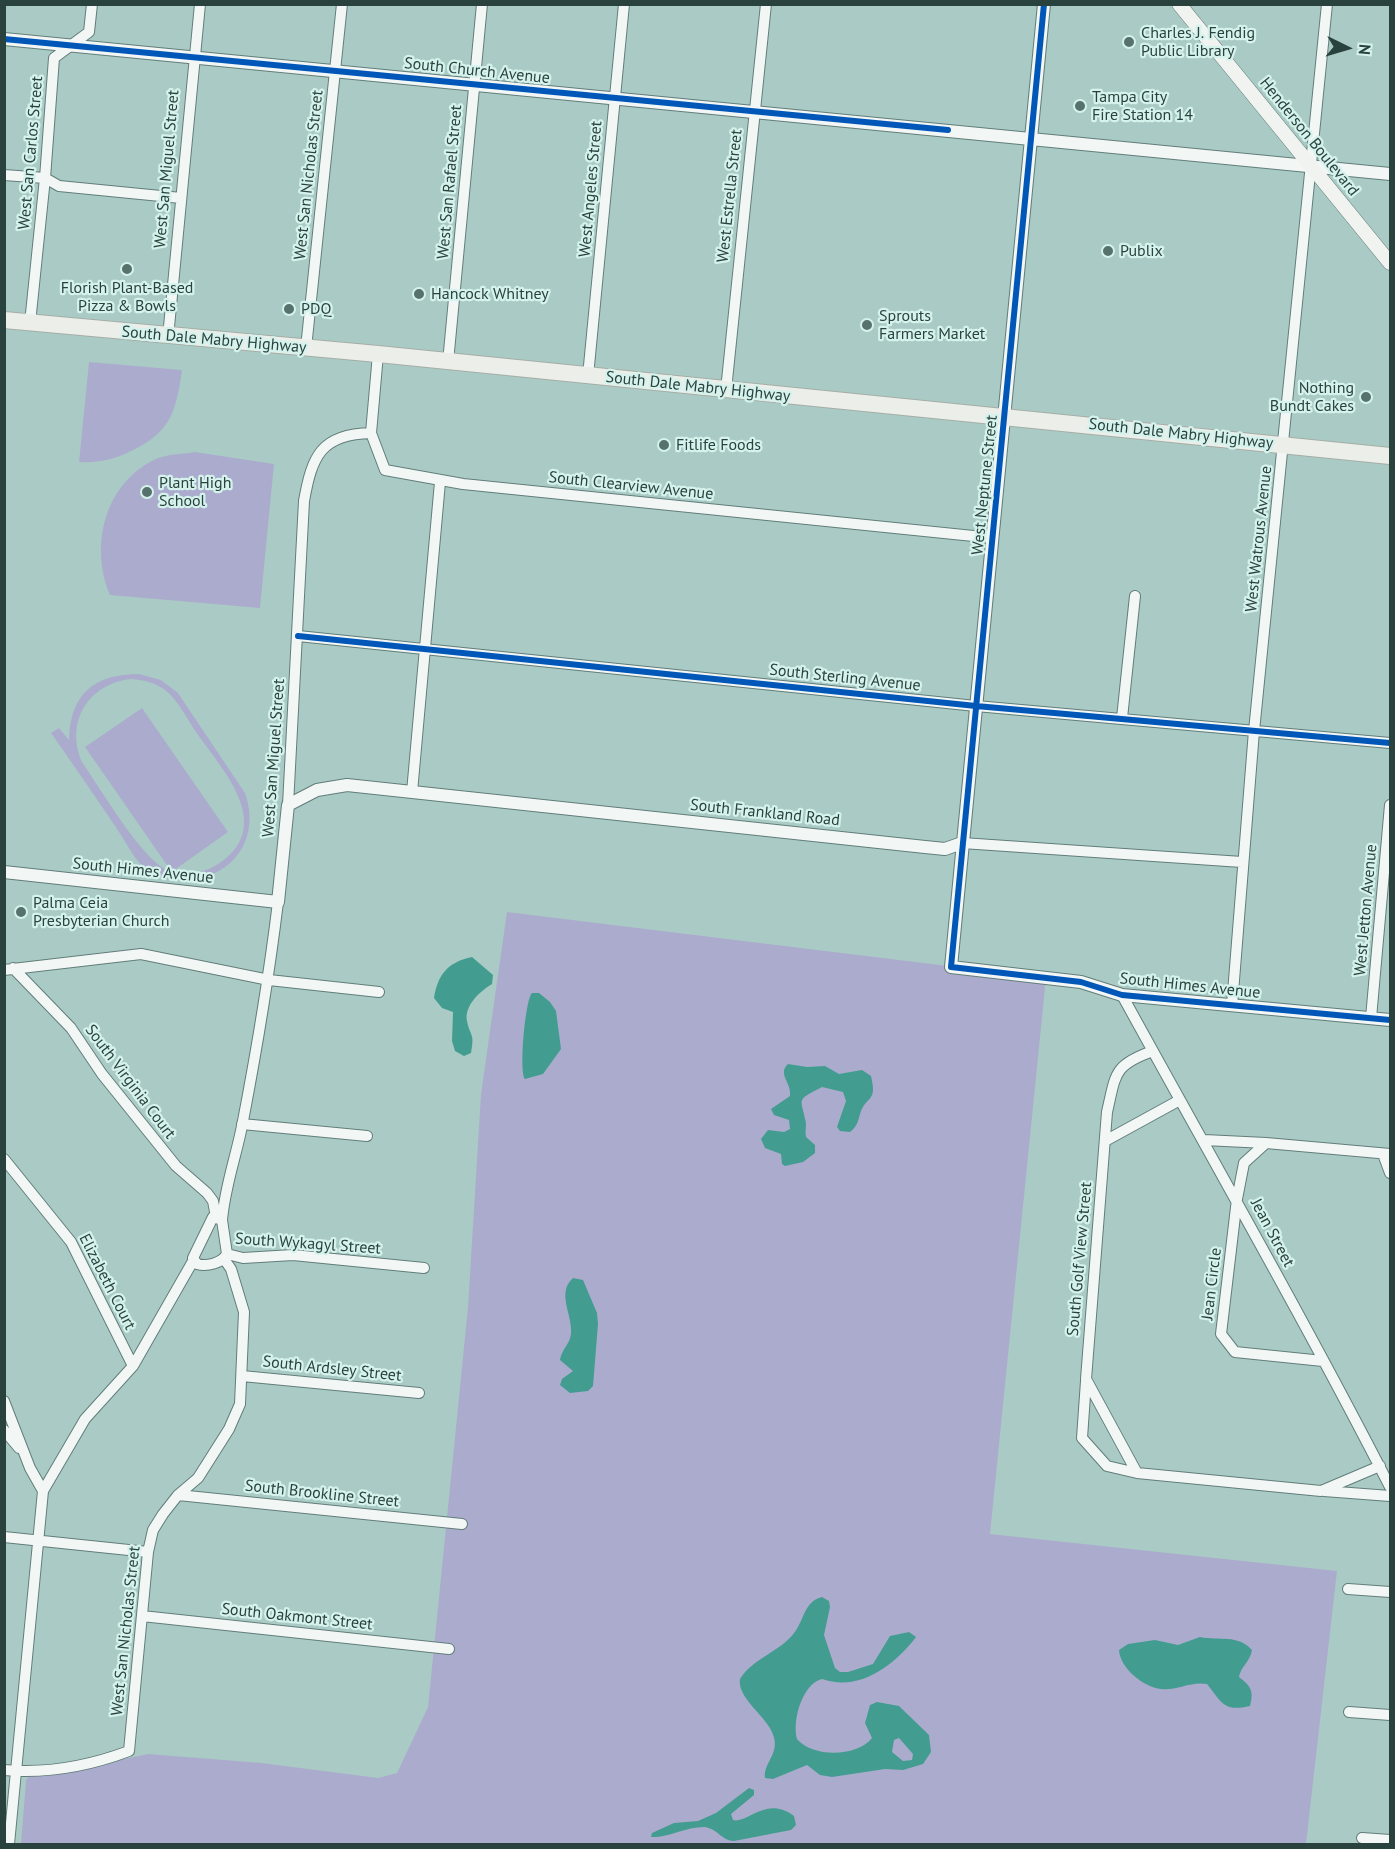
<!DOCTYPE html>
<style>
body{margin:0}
#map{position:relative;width:1395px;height:1849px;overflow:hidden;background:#aacbc5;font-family:"PT Sans",sans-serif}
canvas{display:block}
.frame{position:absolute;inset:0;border:6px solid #2a423e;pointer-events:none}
.north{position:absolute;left:1317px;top:18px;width:60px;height:60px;-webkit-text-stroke:4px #d5f2ec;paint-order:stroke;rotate:95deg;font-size:16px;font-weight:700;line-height:24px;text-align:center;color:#2a423e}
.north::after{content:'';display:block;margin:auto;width:21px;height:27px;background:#2a423e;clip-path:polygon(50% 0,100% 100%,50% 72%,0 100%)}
</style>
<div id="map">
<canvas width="1395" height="1849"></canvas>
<div class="frame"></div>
<div class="north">N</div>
</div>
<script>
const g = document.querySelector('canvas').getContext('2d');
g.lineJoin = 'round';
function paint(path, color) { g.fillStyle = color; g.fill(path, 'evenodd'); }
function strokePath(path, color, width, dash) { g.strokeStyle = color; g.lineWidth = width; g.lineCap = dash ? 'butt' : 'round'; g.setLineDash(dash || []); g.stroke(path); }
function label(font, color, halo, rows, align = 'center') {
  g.font = font + ' "PT Sans",sans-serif'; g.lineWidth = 4.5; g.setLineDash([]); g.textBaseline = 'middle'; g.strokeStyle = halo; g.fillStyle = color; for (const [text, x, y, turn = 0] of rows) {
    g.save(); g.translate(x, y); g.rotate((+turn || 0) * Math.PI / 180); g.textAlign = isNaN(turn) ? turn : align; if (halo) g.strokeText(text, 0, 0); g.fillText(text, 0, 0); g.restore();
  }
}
const green = new Path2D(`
 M89,362L182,370C176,412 171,433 129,452C113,460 97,463 79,462Z
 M195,452L274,464L260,608L110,595C89,545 105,481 158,458C169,454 183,454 195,452Z
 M139,674L161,680L178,693L245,793C253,815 251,840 235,858C215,881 172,889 146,869C135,861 127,844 119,832C97,799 74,766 51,733L59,728L69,740C70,694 94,674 139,674ZM131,679C142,680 153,682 162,688C177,697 188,721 198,735C223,770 274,825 221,862C207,872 190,876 173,871L228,832L142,708L85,747L171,871C146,867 99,786 82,762C65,722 88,684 131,679Z
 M507,912L1046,978L990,1534L1337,1571L1306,1844H21L26,1780L34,1770L67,1771L148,1754L262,1763L378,1778L397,1773L428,1707L468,1307L481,1094Z`);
const water = new Path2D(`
 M472,957L493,975L492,984C480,991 464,1006 467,1021C470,1037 475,1032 471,1053L464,1056L455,1051L452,1041L453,1012L442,1008L434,998C438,974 448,962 472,957Z
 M532,993H539L550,1002L556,1011L561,1049L543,1074L525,1079C519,1072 525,1000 532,993Z
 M788,1064L807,1067L825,1066L839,1074L862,1070L871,1076C877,1102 868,1095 861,1111C858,1120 858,1126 850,1132L840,1131L837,1127L846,1101L843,1092L822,1087C795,1101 801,1097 806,1123C806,1127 805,1132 806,1137L815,1145V1153L803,1162L785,1166L782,1164L781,1154L765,1148L761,1139L768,1130L784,1132L790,1129L789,1120L774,1115L771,1109L790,1096C792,1083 777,1074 788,1064Z
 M573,1278L583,1280L597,1313L598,1324L593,1386L588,1391L570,1393L560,1385L562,1379L573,1371L560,1360C561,1350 570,1344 571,1334C573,1315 556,1293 573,1278Z
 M822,1597L829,1601L830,1607L824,1635L835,1668L840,1672H848L873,1664L890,1636L909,1632L916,1637C894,1666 859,1692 822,1679C802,1684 792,1721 797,1739C813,1758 857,1757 872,1738L865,1723L870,1705L877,1702L899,1706L929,1735L931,1752L923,1764L903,1770L885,1769L832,1777L820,1775L807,1765L773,1779L765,1778C763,1761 783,1753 771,1730C763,1714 737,1697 740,1679C753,1658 780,1652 794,1633C804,1621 804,1601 822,1597ZM899,1738L913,1754L912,1760L903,1761L892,1752L894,1740Z
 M1200,1637C1219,1641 1238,1634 1252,1650C1250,1662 1241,1666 1239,1677C1251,1686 1254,1691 1250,1706C1224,1712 1222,1703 1207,1684C1191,1681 1176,1691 1161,1689C1143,1687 1120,1668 1119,1650L1128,1644L1155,1640L1178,1645Z
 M749,1788L754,1790V1795L731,1814L733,1820C748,1824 766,1795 794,1816L796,1825L791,1830L734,1841C722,1841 717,1828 704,1827C685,1827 668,1838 651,1837L652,1833L674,1823L698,1821L716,1813Z`);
const minor = new Path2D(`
 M4,175L45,178L59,186L181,198
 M30,323L45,178L54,58L89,32L92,4
 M168,337L200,4
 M306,348L342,4
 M378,354L371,433L385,470L463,484L993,538
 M448,362L482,4
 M588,376L624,4
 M726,390L766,4
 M298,636L976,706L1390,743
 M1122,718L1135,596
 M412,792L440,482
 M288,805L304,501C312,456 321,434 371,433
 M962,843L1242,862
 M13,968L71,1028L102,1074L176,1166L207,1193L213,1201L216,1217
 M4,970L141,954L269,980L379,992
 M1122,995C1212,1159 1305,1321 1390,1487
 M1232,1005L1254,731L1327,4
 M1371,1018L1390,805
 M242,1124L367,1136
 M1204,1140L1266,1143
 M1105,1141L1178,1101
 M1383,1154L1390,1173
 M4,1159L71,1242L133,1366
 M213,1217L222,1220L227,1254C222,1263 207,1267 197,1264L193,1258Z
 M222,1220C225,1185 237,1154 243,1121C257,1048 269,976 278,902
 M227,1254L243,1258L293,1255L424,1268
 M1323,1361L1235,1352L1221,1334L1237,1199L1244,1163L1266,1143L1390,1154
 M242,1376L419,1393
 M1086,1381L1082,1438L1107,1466L1137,1473L1321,1491L1380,1466
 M4,1401L30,1468L43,1491
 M4,1430L19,1448
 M1137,1473L1086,1379L1107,1112C1116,1074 1113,1065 1153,1051
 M1324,1491L1390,1496
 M178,1495L462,1524
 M4,1537L148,1552
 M1348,1589L1390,1592
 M142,1616L449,1649
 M1349,1712L1390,1715
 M4,1770C48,1774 89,1766 129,1751L148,1552L153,1530L163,1514L178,1495L198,1478L229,1429L240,1404L244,1312L231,1269L224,1259
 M1362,1838L1390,1840
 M9,1844L43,1491L85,1419L133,1366L193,1261`);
const tertiary = new Path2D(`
 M1044,4L951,967L1081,982L1122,995L1390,1020
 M4,39L1390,174
 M4,872L278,902L288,805L317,790L347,785L925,847L945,849L962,843`);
const secondary = new Path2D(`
 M1179,4L1390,263`);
const primary = new Path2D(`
 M4,320L378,354L1390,456`);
const cycleway = new Path2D(`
 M1044,4L951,967L1081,982L1122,995L1390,1020
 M4,39L948,130
 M298,636L976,706L1390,743`);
const markers = [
 [1129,42,6,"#57726d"],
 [1080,106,6,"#57726d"],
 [1108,251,6,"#57726d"],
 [127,269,6,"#57726d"],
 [419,294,6,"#57726d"],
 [289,309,6,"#57726d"],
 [867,325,6,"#57726d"],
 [1366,397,6,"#57726d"],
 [664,445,6,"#57726d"],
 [147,492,6,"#57726d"],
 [21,912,6,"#57726d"]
];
const poiNames = [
 ["Charles J. Fendig",1141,33],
 ["Public Library",1141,51],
 ["Tampa City",1092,97],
 ["Fire Station 14",1092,115],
 ["Publix",1120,251],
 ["Florish Plant-Based",127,288,"center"],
 ["Pizza & Bowls",127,306,"center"],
 ["Hancock Whitney",431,294],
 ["PDQ",301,309],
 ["Sprouts",879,316],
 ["Farmers Market",879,334],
 ["Nothing",1354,388,"right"],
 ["Bundt Cakes",1354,406,"right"],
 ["Fitlife Foods",676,445],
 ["Plant High",159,483],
 ["School",159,501],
 ["Palma Ceia",33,903],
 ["Presbyterian Church",33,921]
];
const streetNames = [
 ["South Church Avenue",477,71,6],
 ["Henderson Boulevard",1309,137,51],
 ["West San Carlos Street",31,153,-85],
 ["West San Miguel Street",167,169,-85],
 ["West San Nicholas Street",309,175,-84],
 ["West San Rafael Street",450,182,-85],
 ["West Angeles Street",591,189,-85],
 ["West Estrella Street",730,196,-84],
 ["South Dale Mabry Highway",214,340,5],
 ["South Dale Mabry Highway",698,387,6],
 ["South Dale Mabry Highway",1181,434,6],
 ["West Neptune Street",985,485,-84],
 ["South Clearview Avenue",631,486,6],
 ["West Watrous Avenue",1259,539,-84],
 ["South Sterling Avenue",845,678,6],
 ["West San Miguel Street",274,758,-86],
 ["South Frankland Road",765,813,6],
 ["South Himes Avenue",143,871,6],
 ["West Jetton Avenue",1366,910,-85],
 ["South Himes Avenue",1190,986,6],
 ["South Virginia Court",130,1082,53],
 ["Jean Street",1272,1233,62],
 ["South Wykagyl Street",308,1244,4],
 ["South Golf View Street",1080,1259,-85],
 ["Elizabeth Court",107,1282,63],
 ["Jean Circle",1212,1284,-83],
 ["South Ardsley Street",332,1369,6],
 ["South Brookline Street",322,1494,6],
 ["South Oakmont Street",297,1617,6],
 ["West San Nicholas Street",126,1631,-84]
];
paint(green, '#abaccd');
paint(water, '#439c90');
strokePath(minor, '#627d79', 12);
strokePath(tertiary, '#627d79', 14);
strokePath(secondary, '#627d79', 15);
strokePath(primary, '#a4aea6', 18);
strokePath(minor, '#f2f7f6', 10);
strokePath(tertiary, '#f2f7f6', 12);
strokePath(secondary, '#f0f3f0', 14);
strokePath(primary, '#eceeea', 16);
strokePath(cycleway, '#0057b8', 6);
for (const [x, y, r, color] of markers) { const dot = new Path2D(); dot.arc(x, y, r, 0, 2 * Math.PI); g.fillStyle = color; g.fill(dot); strokePath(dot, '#d5f2ec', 2); }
label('16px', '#2a423e', '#d5f2ec', poiNames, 'left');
label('16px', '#2a423e', '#d5f2ec', streetNames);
</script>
